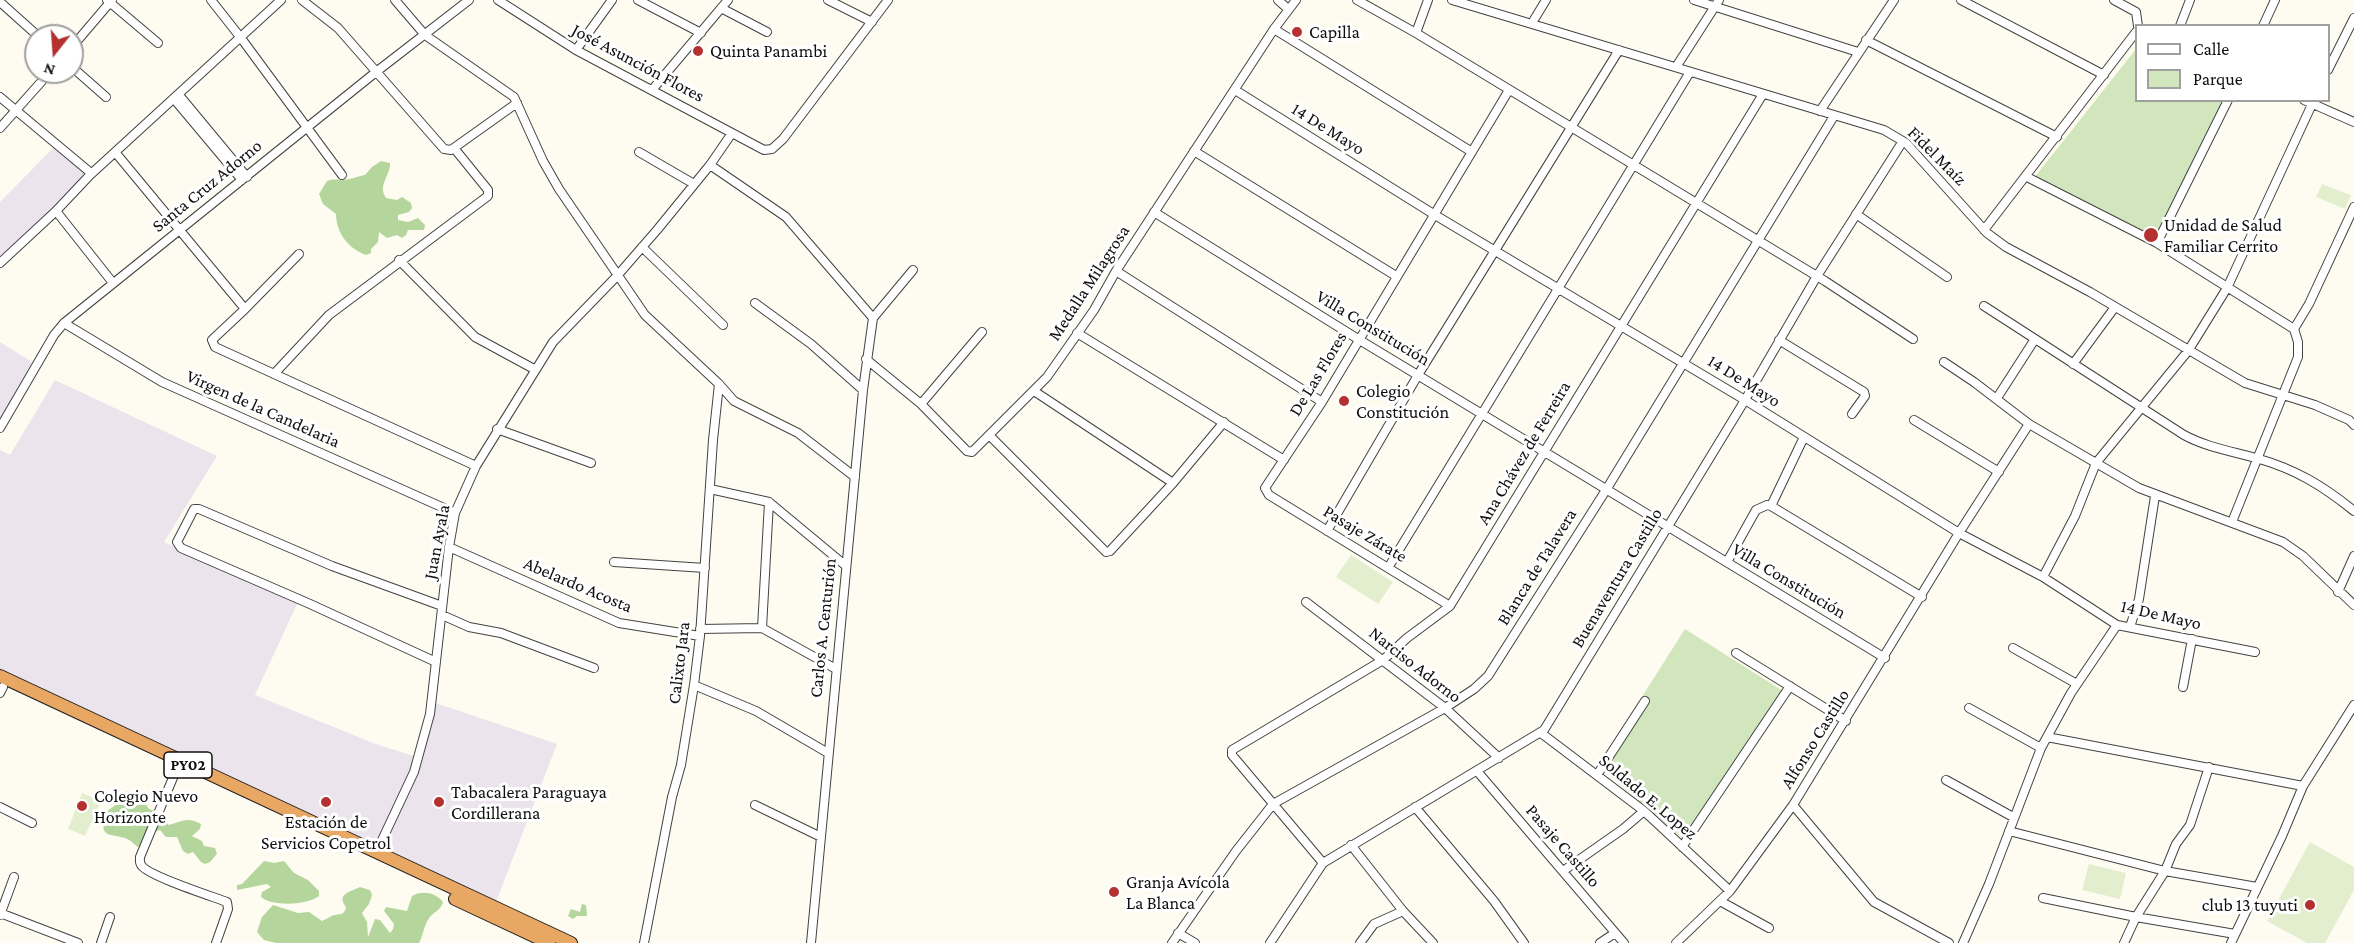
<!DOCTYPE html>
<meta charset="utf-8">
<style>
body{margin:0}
#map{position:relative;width:2354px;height:943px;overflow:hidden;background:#fefcf1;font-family:"Crimson Pro",serif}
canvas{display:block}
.legend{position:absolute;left:2135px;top:24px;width:195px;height:78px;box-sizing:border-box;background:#fff;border:2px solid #9f9f9f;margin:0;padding:8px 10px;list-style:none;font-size:18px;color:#0f0f0f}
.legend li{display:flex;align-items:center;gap:12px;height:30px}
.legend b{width:30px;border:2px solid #9f9f9f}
.north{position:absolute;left:24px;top:24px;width:60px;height:60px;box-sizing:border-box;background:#fff;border:2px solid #9f9f9f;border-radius:50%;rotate:197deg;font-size:16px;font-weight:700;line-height:24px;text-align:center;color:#0f0f0f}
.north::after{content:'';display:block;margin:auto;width:21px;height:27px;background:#b53131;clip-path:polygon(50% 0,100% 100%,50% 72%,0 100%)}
</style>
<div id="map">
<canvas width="2354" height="943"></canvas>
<ul class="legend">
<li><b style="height:8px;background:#fff"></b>Calle</li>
<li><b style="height:16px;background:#d1e6bd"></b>Parque</li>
</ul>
<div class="north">N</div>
</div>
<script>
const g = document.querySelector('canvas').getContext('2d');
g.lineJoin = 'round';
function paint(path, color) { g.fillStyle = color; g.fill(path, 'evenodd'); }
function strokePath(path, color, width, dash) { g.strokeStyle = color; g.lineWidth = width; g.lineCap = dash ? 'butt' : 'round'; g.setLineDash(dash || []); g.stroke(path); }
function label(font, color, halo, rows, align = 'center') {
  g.font = font + ' "Crimson Pro",serif'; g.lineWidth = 6; g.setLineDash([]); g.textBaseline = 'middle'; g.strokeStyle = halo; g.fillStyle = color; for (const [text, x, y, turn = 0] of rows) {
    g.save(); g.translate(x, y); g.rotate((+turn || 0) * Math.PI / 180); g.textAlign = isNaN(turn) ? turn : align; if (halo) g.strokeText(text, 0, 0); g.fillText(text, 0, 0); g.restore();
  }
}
const industrial = new Path2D(`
 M54,147L89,177L0,262V202Z
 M0,342L32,362L0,419Z
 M55,380L217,456L164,542L298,602L255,695L373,743L420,758L433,702L557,744L496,902L0,671V450L10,455Z`);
const green = new Path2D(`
 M2136,49V100L2224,101L2155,239L2034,178Z
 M1685,629L1783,691L1702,815L1682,838L1598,766Z`);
const forest = new Path2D(`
 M381,161L390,163C391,175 377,185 386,198L397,200L402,197L411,203L412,208L409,212L398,215V220L408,222L418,218L425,225L424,230H408L406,235L402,238L397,235L387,238L379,232L378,242L371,249V253L366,255C349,249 336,233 336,214L323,204L319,194L327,181C335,178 342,181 350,179C355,178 358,176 365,175L372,167Z
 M130,791L140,795L149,809L165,814L168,825C182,822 187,816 201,824L200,829L192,836L202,841L204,846L215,848L217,854L210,862L205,864L201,862L193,852L188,854L183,851L177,837H166L160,830L154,832L141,848C134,846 132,840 125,838C107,833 98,838 107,811L120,802L125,792Z
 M264,861L274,863L284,861L294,873L308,880L319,891V896C308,905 272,907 261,897L262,892L271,887L267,884L237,890V885L242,884Z
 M360,887L370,890L372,895L369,904L362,913L367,922L368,937L375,919L380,920L390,933L393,929L394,924L384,911L386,907L407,911L412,896C421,890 436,892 443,902C440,912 433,911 428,920C424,926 423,936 419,943H276L264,940L257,932L262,917L273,905L298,913L309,912L322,921C325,920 327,918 330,917C337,912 344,918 346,907C336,894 350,892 360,887Z
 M582,904L586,905L587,916H577L573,919L568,916L571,909L580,912Z`);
const pitch = new Path2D(`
 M2322,184L2351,195L2345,209L2316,197Z
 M1351,555L1393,582L1378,604L1336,577Z
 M82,793L101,801L85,836L68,829Z
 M2310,842L2354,867V890L2325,943H2307L2267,921Z
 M2089,864L2126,873L2120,899L2082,890Z`);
const minor = new Path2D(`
 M107,0L158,43
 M211,0L241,38L342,175
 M302,0L338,28L444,149L451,150L517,103
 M395,0L425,35L514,97L543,161L559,189L645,315L719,384L734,401L798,433L855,477
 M498,0L576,50L764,150L772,149L783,139L888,0
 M638,0L701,33
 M828,0L872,22
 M1278,0L1288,9
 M1357,0L1416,33L1825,281L1913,339
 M1452,0L1884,130L1906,143L1987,233L2006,247L2090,292L2245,383L2315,405L2349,420L2354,425
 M1694,0L1858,52
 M1961,0L2104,75
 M2114,0L2136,12L2138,26
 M0,2L38,36
 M721,8L767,32
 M1532,23L1546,0
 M2180,26L2190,0
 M2263,26L2275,0
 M1274,29L1472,152
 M1416,33L1428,0
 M1866,40L2057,137
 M72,47L112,0
 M576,50L612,0
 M72,67L106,97
 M1676,67L1719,0
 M2328,70L2354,18
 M652,90L728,0
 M1235,90L1435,215L1745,400L1959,533L2043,577L2117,625L2255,652
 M179,95L247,177
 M0,97L91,173
 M174,99L242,180
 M2228,100L2157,243L2294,329L2298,342V357L2232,522
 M2304,100L2354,122
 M1820,111L1894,0
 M0,128L50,72
 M1194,151L1396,276
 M115,152L245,309L212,340L215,347L476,466
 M639,152L694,184
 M710,165L786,217L873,318
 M2027,177L2157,243
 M56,211L113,283
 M1154,212L1358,339L1885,658
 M1856,214L1947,277
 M1984,230L2136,32
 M642,247L723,325
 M399,260L475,337L534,369
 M0,263L56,211L90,175L281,0
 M1116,271L1322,402
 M755,303L811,344L863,390
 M1984,306L2184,435C2206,447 2231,451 2256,458C2295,469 2322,485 2354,511
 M245,309L299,254
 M873,318L913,270
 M64,323L162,382L455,513
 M2294,329L2309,304L2354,207
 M1077,333L1284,460
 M1779,340L1864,392L1865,396L1852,414
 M866,359L921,404L967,451L972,452L1047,377L1094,310L1116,271L1274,29L1296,0
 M1944,362L1974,382L2029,424L2139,488L2283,542L2303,556L2354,605
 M2073,364L2115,307
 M274,374L329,315L488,196V190L454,148
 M1034,391L1173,483
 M1997,398L2035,339
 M921,404L982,332
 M1914,420L1999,472
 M0,428L54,335L64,323L376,72L469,0
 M497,429L591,463
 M990,436L1106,552L1110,551L1173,483L1224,422
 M710,489L769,502L846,566
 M1771,506L1922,597
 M1327,531L1418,375L1619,50
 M449,547L619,623L700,636
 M614,562L705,568
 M1727,562L1756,510L1767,505L1771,506L1804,437
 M1388,568L1690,72
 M2043,577L2075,516L2096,463L2188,351L2227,288L2314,100
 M2338,592L2354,556
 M1306,602L1445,708L1499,758
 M1450,606L1269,495L1265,488L1322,402L1509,90
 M442,615L469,627L501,633L594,668
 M2130,627L2139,599L2155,496
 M762,628L769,502
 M700,629L762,628L836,669
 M2013,648L2077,684
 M1736,653L1846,721
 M436,662L310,604L181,548L177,542L194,509H199L332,566L442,606
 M694,685L756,711L828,753
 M2183,687L2192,639
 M0,693L3,687
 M1969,708L2041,748
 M1541,733L1644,811L1730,891
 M2047,737L2303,786
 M177,768L140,857C140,861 139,863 142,866C149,876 211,896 227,902L228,909L216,943
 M1477,771L1624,943
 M1597,775L1645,701
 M1946,780L2013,817
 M755,805L821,837
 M1793,805L1874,902L1949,943
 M0,807L32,823
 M1415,807L1494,901L1524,943
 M2009,831L2165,871L2257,887
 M1351,845L1403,911L1433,943
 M1682,847L1790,686
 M376,853L414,772L430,714L449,547L455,513L476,466L553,342L617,276L657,230L710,165L732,133
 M1323,863L1232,755V750L1383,660L1407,638L1450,606L1763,94
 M1563,871L1623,829L1644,811
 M2043,898L2136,917L2235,934
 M1720,901L1769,928
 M0,913L78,943
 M0,915L14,877
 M1178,933L1195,943
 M101,943L110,917
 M644,943L672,797L681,765L694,685L700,636L713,440L719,384
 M811,943L863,390L873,318
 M1172,943L1236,851L1273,804L1445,708L1474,689L1488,676L1606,490L1834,116
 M1270,943L1323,863L1544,730L1745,400L1817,276L1903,141
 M1360,943L1374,924L1403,911
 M1600,943L1615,933
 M1676,943L1730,891L1793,805L1959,533L2029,424
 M1963,943L1989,884L2041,748L2071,693L2117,625
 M2124,943L2136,917L2165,871L2176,844L2190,825L2209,767
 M2231,943L2282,836L2303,786L2354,705`);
const highway = new Path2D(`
 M0,676L571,943
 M455,899L549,943`);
const markers = [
 [1297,32,6,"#b53131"],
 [698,51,6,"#b53131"],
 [2151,235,8,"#b53131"],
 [1344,401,6,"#b53131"],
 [326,802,6,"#b53131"],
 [439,802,6,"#b53131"],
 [82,806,6,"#b53131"],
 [1114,892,6,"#b53131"],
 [2310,905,6,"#b53131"]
];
const shields = [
 [188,765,48]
];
const shieldNames = [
 ["PY02",188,765]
];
const poiNames = [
 ["Capilla",1309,32],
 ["Quinta Panambi",710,51],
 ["Unidad de Salud",2164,225],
 ["Familiar Cerrito",2164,246],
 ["Colegio",1356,391],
 ["Constitución",1356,412],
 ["Tabacalera Paraguaya",451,792],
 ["Cordillerana",451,813],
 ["Colegio Nuevo",94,796],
 ["Horizonte",94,817],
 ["Estación de",326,822,"center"],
 ["Servicios Copetrol",326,843,"center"],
 ["Granja Avícola",1126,882],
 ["La Blanca",1126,903],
 ["club 13 tuyuti",2298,905,"right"]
];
const streetNames = [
 ["José Asunción Flores",638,63,28],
 ["14 De Mayo",1328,129,32],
 ["Fidel Maíz",1937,156,45],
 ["Santa Cruz Adorno",207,186,-39],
 ["Medalla Milagrosa",1089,283,-57],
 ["Villa Constitución",1373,328,31],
 ["De Las Flores",1318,374,-59],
 ["14 De Mayo",1744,381,32],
 ["Virgen de la Candelaria",263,409,24],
 ["Ana Chávez de Ferreira",1524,453,-59],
 ["Pasaje Zárate",1365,534,31],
 ["Juan Ayala",437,542,-79],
 ["Blanca de Talavera",1537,567,-58],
 ["Buenaventura Castillo",1617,578,-59],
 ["Villa Constitución",1789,581,31],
 ["Abelardo Acosta",578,585,23],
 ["14 De Mayo",2161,615,13],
 ["Carlos A. Centurión",823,628,-84],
 ["Calixto Jara",679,663,-83],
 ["Narciso Adorno",1415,665,38],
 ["Alfonso Castillo",1815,739,-58],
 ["Soldado E. Lopez",1648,797,40],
 ["Pasaje Castillo",1563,846,49]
];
paint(industrial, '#ece4ec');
paint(green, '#d1e6bd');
paint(forest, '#b4d69d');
paint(pitch, '#e2eece');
strokePath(minor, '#424242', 10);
strokePath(highway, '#202020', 14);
strokePath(minor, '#fff', 8);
strokePath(highway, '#e9a764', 12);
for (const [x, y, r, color] of markers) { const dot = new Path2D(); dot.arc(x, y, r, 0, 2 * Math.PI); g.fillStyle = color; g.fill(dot); strokePath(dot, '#fff', 2); }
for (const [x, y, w] of shields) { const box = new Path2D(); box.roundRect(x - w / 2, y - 13, w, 26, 4.5); g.fillStyle = '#fff'; g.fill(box); strokePath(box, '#0f0f0f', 1.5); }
label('bold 16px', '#0f0f0f', null, shieldNames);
label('18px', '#0f0f0f', '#fff', poiNames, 'left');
label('18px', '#0f0f0f', '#fff', streetNames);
</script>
